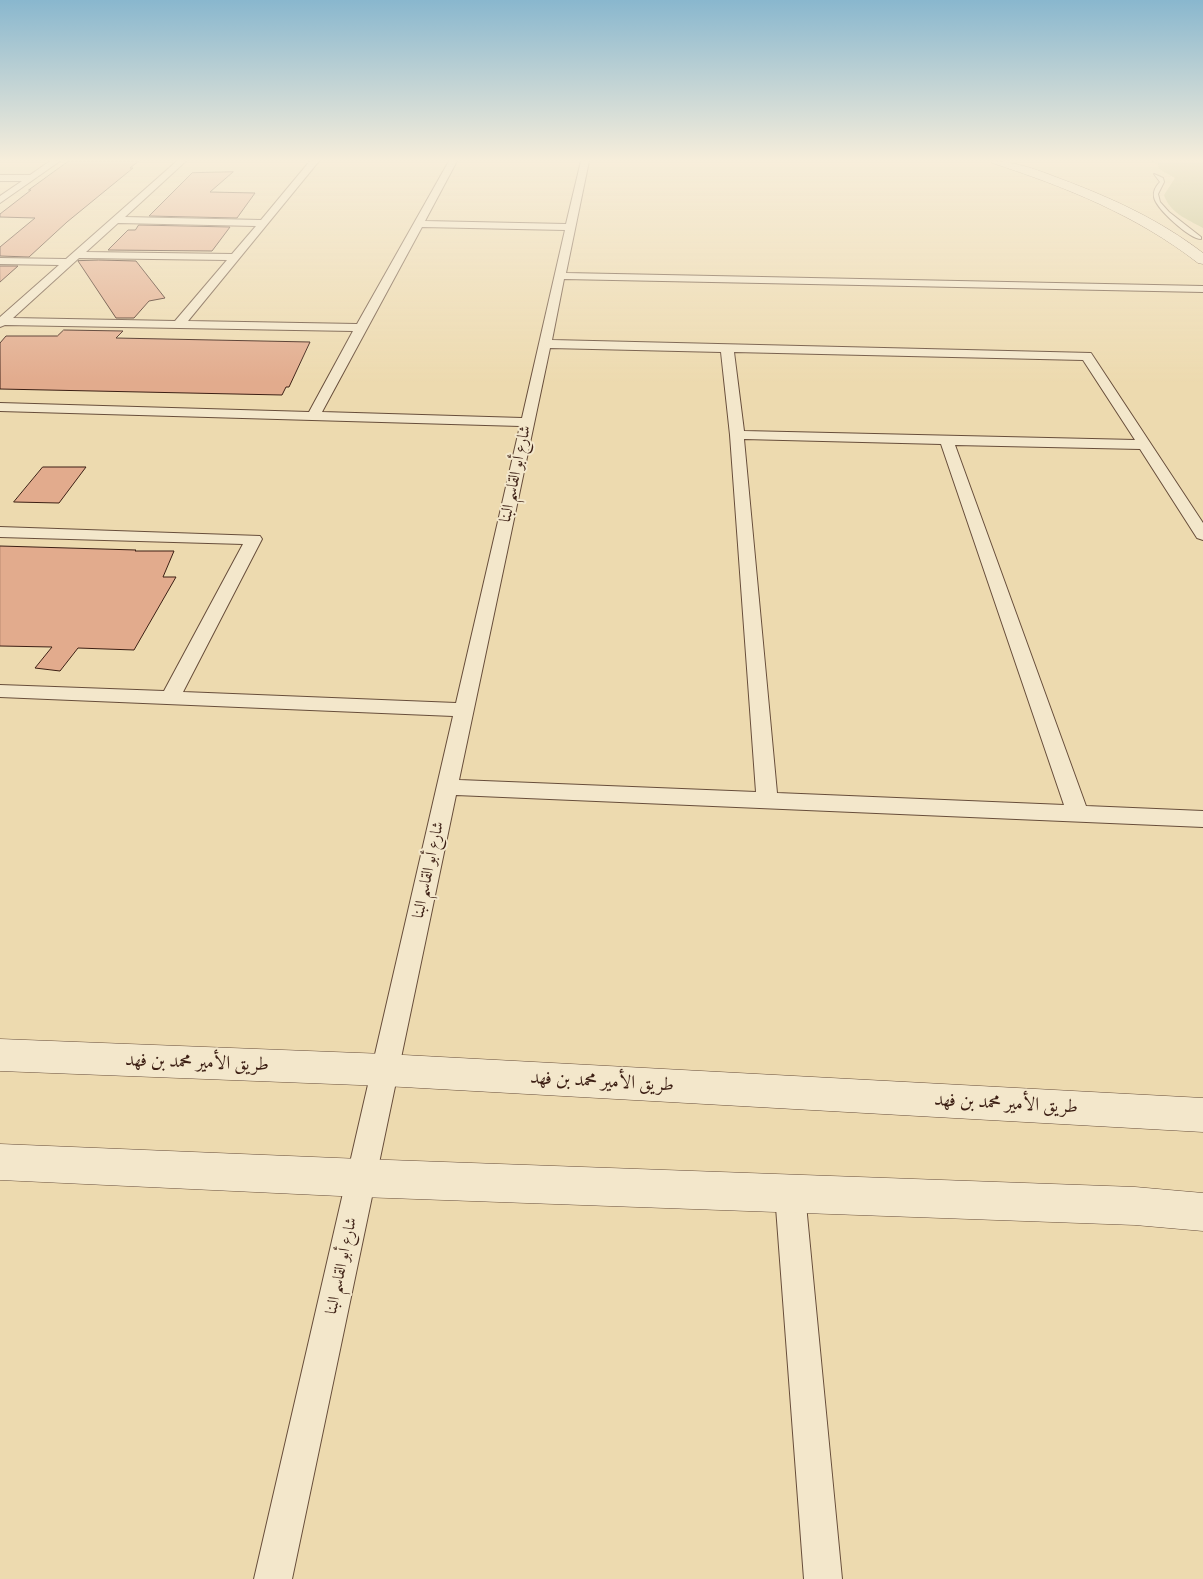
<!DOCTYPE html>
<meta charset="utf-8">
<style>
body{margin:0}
canvas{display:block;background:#eddaaf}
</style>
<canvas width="1203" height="1579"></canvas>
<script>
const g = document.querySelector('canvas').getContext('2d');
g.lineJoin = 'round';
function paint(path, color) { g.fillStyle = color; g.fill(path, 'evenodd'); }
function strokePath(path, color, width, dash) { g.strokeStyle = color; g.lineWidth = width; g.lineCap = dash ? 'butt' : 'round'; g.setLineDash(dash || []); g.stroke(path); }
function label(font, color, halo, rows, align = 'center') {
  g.font = font + ' "IM FELL French Canon",Amiri,serif'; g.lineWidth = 4; g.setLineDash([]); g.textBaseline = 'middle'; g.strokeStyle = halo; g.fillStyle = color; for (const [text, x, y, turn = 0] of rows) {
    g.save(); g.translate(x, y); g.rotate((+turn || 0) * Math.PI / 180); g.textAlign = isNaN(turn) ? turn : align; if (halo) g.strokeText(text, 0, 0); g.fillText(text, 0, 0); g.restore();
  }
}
const green = new Path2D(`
 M1151,161H1203V228C1187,219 1170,213 1164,195L1175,178L1159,169L1158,164Z`);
const building = new Path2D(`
 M69,161H139L130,168H133L67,222L29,257L0,256V247L35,218L0,217V214L31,190H29Z
 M233,172L210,192L255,193L237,218L149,216L192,173Z
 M139,225L230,227L212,251L108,250L128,230H135Z
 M99,260L136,261L165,298L149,301L134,318H116L78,261Z
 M0,266H18L0,282Z
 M64,330L123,331L116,338L310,342L289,387H286L282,395L0,389V343L6,336H57Z
 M43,467H86L59,503L14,502Z
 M0,546L136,550L135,551H174L163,577H176L134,650L78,648L60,671L35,668L52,647L0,646Z`);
const service = new Path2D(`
 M1154,174L1163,178L1164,182L1158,194L1160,202L1169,212L1201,237V239C1190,239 1156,209 1154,197C1153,191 1156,186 1160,182Z`);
const minor = new Path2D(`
 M50,161H60L0,203V196L22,181H0V175H30Z
 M177,161H186L125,217L261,220L310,161H319L188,321L357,324L449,161H457L425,221L566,224L581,161H589L566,273L1203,286V292L564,279L552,340L1091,353L1203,523V540L1197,538L1140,449L955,445L1086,806L1203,811V827L456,795L292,1579H254L453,716L0,697V685L164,691L243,544L0,537V527L260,536L262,539L183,692L456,703L520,426L0,411V403L309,412L353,331L5,325L0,327V317L59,265L0,264V258L66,259ZM118,223L256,226L232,254L86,252ZM422,227L565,230L522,418L322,412ZM79,258L227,260L175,321L13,318ZM550,348L721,352L730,435L756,792L459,780ZM734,352L1083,360L1135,440L744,431ZM744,439L941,444L1064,805L777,793Z
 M790,1179L800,1184L805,1194L842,1579H804L775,1194L780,1184Z`);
const tertiary = new Path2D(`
 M990,161C1015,161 1038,170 1061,179C1112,198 1160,220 1203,253V264L1198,263C1136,215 1066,187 992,163Z
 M0,1039L385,1054L1203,1098V1132L385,1086L0,1071Z
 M0,1144L361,1159L1135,1187L1203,1193V1231L1135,1225L361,1197L0,1180Z`);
const streetNames = [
 ["شارع أبو القاسم البنا",516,474,-78],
 ["شارع أبو القاسم البنا",429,870,-78],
 ["شارع أبو القاسم البنا",342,1266,-78]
];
const nearStreetnames = [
 ["طريق الأمير محمد بن فهد",197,1063,2],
 ["طريق الأمير محمد بن فهد",602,1082,3],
 ["طريق الأمير محمد بن فهد",1006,1104,3]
];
paint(green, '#bebe86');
paint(building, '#e2ab8d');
strokePath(building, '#3c1f14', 1);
strokePath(service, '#684e3b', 2);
strokePath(minor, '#684e3b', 2);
strokePath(tertiary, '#684e3b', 1);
paint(service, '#f3e7cb');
paint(minor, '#f3e7cb');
paint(tertiary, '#f3e7cb');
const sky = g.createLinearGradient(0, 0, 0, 382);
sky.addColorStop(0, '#89b7ce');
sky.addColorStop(0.42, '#f7eedb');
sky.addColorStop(1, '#f7eedb00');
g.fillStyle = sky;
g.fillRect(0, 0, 1203, 382);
label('16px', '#3c1f14', '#f3e7cb', streetNames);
label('19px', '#3c1f14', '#f3e7cb', nearStreetnames);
</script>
